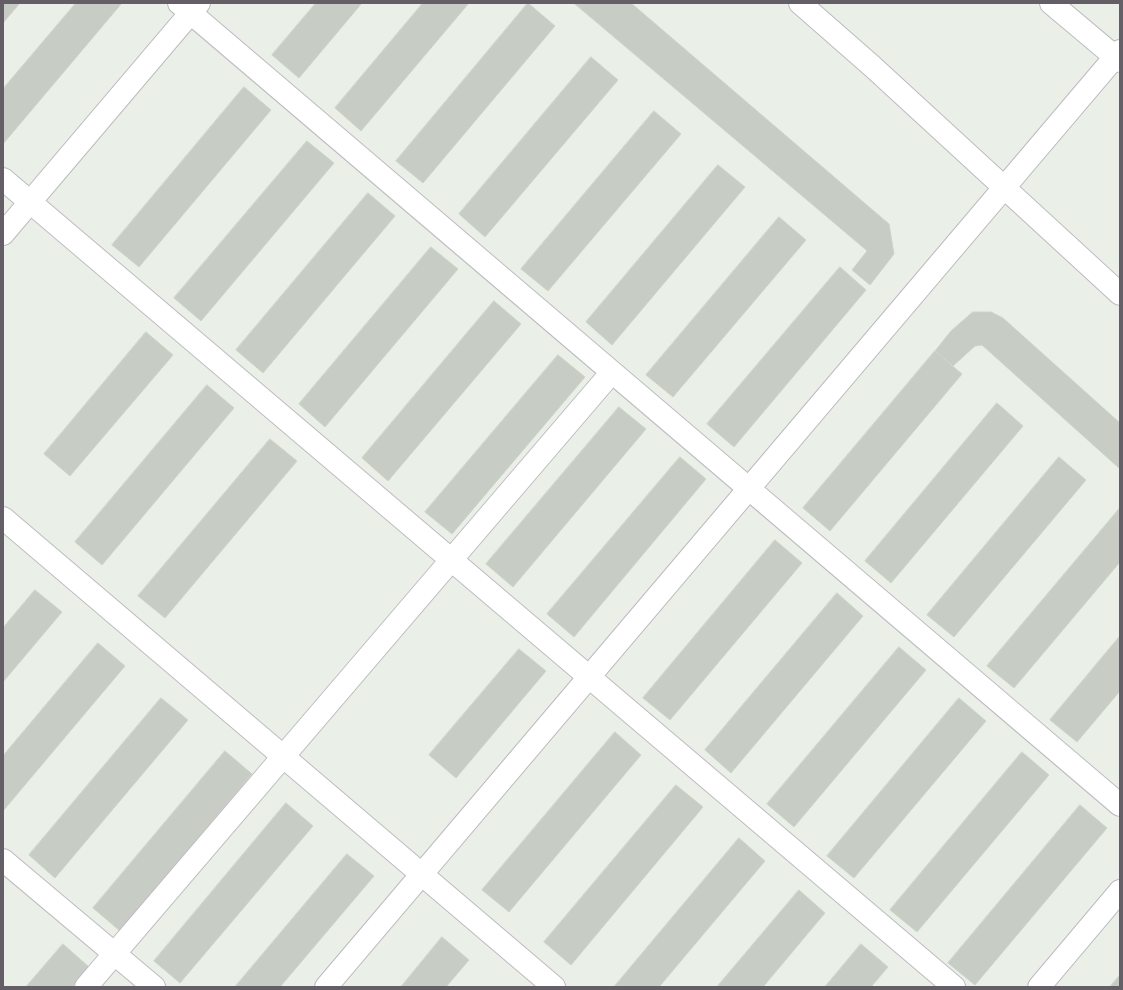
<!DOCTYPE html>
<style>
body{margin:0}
#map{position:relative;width:1123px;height:990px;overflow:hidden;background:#eaf0e8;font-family:Cabin,sans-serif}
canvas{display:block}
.frame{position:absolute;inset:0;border:4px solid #645f67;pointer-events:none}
</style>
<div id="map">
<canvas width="1123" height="990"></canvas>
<div class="frame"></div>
</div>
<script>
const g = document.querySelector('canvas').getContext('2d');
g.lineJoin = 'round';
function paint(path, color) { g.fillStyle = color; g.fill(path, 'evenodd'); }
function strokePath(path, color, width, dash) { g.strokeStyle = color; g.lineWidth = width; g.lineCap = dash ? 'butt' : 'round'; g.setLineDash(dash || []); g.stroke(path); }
const building = new Path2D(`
 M3,3H20L3,23Z
 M76,3H122L3,144V89Z
 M316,3H362L299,78L272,55Z
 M423,3H469L361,131L335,108Z
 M528,3L555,26L423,183L396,161Z
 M574,3H631L889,224L894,254L870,285L852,270L867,251Z
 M591,57L618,80L485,237L459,214Z
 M244,87L271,110L139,267L112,245Z
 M654,111L681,134L548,291L521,269Z
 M307,141L334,163L201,321L174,298Z
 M718,165L745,187L612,345L586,322Z
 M368,193L395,216L263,373L236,350Z
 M779,217L806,240L673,397L646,375Z
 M431,247L458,269L325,427L299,404Z
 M840,267L866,290L734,447L707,424Z
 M494,301L521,324L388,481L362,458Z
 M973,312H991L1003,318L1120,423V469L982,345L975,346L953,366L935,351L951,331Z
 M146,332L173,355L70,476L44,454Z
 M935,351L962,374L830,531L803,508Z
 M558,355L585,377L452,534L425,512Z
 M207,385L234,408L102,565L75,542Z
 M997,403L1023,426L891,583L865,561Z
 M619,407L646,429L513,587L486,564Z
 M270,439L297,461L165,618L138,596Z
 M680,457L706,479L574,637L547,614Z
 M1059,457L1086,480L954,637L927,615Z
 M1119,509L1120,562L1014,688L987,666Z
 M775,540L802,563L670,720L643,698Z
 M35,590L62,612L3,682V628Z
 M837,593L863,616L731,773L705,750Z
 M1120,636V691L1077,742L1050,720Z
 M98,643L125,666L3,811V756Z
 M899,647L926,670L794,827L767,804Z
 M519,649L546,671L456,778L429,755Z
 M161,698L188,720L55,878L29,855Z
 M959,698L986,721L854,878L827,856Z
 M615,732L641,755L509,912L482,890Z
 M225,751L252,774L120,931L93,908Z
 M1022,752L1049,775L917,932L890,910Z
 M676,785L703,807L571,965L544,942Z
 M286,803L313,826L180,983L154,961Z
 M1080,805L1107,828L975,985L948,963Z
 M739,838L765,861L659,987H614Z
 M347,854L374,876L280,987H235Z
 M799,890L825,913L763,987H717Z
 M442,937L469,960L446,987H401Z
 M63,944L89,967L72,987H26Z
 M861,944L888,967L871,987H825Z
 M1120,975V987H1110Z`);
const street = new Path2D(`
 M179,3L1120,805
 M1051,3L1120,61
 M3,179L954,987
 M3,234L199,3
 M3,518L554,987
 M3,860L154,987
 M86,987L612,372`);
const secondary = new Path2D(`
 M800,3L873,67L1120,294
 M326,987L1120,51
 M1039,987L1120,891`);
paint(building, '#c7ccc5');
strokePath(building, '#ccd5c7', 1);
strokePath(street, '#bebac1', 24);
strokePath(secondary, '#beb9c0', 24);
strokePath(street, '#fff', 22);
strokePath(secondary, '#fff', 22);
</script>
